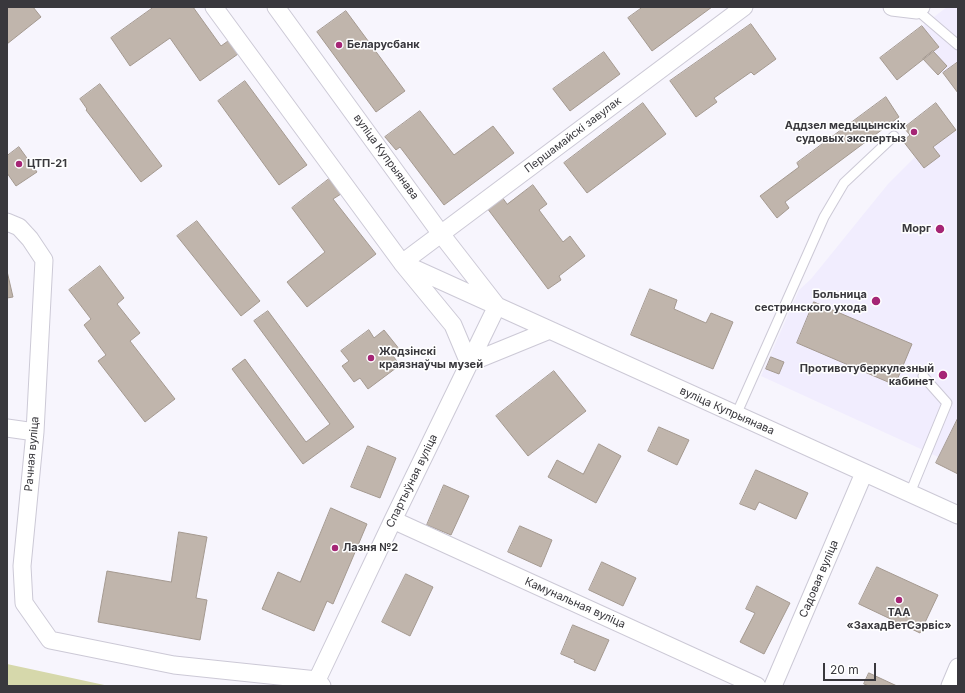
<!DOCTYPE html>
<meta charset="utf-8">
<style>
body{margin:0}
#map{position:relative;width:965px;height:693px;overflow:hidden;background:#f7f5fd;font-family:Inter,sans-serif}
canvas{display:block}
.frame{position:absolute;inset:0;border:8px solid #39383d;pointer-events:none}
.scale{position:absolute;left:823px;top:663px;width:53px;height:18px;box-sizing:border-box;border:2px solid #39383d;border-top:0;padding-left:5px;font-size:12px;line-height:14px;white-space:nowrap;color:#39383d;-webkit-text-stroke:3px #fff;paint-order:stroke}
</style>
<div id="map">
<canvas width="965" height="693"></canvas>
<div class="frame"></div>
<div class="scale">20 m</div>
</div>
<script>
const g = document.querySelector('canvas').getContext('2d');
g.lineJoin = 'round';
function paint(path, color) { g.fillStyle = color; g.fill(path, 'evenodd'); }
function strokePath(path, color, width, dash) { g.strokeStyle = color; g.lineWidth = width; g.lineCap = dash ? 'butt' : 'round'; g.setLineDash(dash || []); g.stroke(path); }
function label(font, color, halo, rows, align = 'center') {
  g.font = font + ' Inter,sans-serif'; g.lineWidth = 3; g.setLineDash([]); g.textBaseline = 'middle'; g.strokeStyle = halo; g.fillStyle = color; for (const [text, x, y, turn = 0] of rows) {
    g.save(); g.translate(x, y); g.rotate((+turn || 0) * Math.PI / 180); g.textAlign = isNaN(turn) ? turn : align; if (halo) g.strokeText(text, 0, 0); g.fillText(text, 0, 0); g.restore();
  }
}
const built = new Path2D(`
 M947,7H958V90L942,72L938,75L923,59L939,47L922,26Z
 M956,130L958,131V466L761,376L799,290L811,279L888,184L915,157L924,168L939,156L933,147Z`);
const green = new Path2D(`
 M7,664L109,686H7Z`);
const building = new Path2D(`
 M7,7H34H33L41,17L7,44Z
 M154,7H193L221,46L228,41L238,54L200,81L170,38L130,66L111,38Z
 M643,7H712L652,51L628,18Z
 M346,11L405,91L376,112L317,32Z
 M751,24L776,59L754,75L751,72L714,98L717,102L696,117L670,81Z
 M922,26L939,47L897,80L880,58Z
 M933,51L947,66L938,75L923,59Z
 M604,52L620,74L570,111L553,89Z
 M958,62V93L943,73Z
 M245,81L307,165L279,185L218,101Z
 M100,84L162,166L141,182L86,110L87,109L80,99Z
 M886,97L899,117L785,202L789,208L777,218L760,196L799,167L797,163Z
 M643,103L666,134L587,193L564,163Z
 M936,103L956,130L933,147L940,156L924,168L903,141L910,135L904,128Z
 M420,111L454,155L493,126L514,153L444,205L400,147L396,150L385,137Z
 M19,147L37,172L16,186L7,173V156Z
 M329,179L341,194L333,199L376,254L307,307L287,282L325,252L292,208Z
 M533,185L547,204L539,210L563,242L570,236L585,256L559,276L561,280L548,289L487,208L502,197L507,204Z
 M197,221L260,301L241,316L177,236Z
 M100,266L124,298L117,304L140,333L130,341L175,399L145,422L98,361L106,355L84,325L91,319L69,290Z
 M7,271L13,297L7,298Z
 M650,289L677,300L674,309L706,323L711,313L733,322L713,369L631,335Z
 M814,302L912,344L895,385L797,343Z
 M268,311L354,427L303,464L232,369L245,359L306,442L330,424L254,321Z
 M369,330L374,338L384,330L400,350L393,356L400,365L368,389L360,378L354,382L342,366L349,361L341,351Z
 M771,357L784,362L779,374L766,369Z
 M554,371L586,411L528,456L496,416Z
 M958,418V474L936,463Z
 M659,427L689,440L677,465L648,451Z
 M599,444L621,456L596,503L548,477L557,460L583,474Z
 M368,446L396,458L380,498L351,487Z
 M756,470L808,493L796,519L759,502L755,510L740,504Z
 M444,485L469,496L451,535L427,525Z
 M331,508L367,524L333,604L327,601L314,631L262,609L278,572L300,582Z
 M520,526L552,540L541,567L508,552Z
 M179,532L207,537L196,598L207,600L200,640L98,622L107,571L171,582Z
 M602,562L636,578L623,606L589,590Z
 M877,567L938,595L920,633L859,604Z
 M406,574L433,587L410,636L382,622Z
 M757,586L790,603L764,654L740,642L755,613L746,609Z
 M573,625L609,640L595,671L574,662L575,660L561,654Z
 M869,673L897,686H869L864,684Z`);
const lane = new Path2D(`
 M917,10L958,45
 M736,415L824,217L844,183L894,136
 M910,493L947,403L923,376`);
const street = new Path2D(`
 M214,7L402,263L453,325L469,363L550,330
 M276,7L441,234L497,306L393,520L317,680L322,686
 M744,7L402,263L958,515
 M892,7L917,10L921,7
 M7,222L19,227L30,239L44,260L35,432L22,566L24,603L50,640L174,665L317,680
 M7,428L35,432
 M393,520L757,686
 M773,686L864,473
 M950,686L958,667`);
const markers = [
 [339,45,4,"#a52575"],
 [914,132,4,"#a52575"],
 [19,164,4,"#a52575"],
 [940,229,5,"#a52575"],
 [876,301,5,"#a52575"],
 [371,358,4,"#a52575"],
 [943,375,5,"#a52575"],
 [335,548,4,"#a52575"],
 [899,600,4,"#a52575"]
];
const poiNames = [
 ["Беларусбанк",347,45],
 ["Аддзел медыцынскіх",906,126,"right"],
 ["судовых экспертыз",906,139,"right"],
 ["ЦТП-21",27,164],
 ["Морг",931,229,"right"],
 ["Больница",867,295,"right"],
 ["сестринского ухода",867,308,"right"],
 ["Жодзінскі",379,352],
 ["краязнаўчы музей",379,365],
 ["Противотуберкулезный",934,369,"right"],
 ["кабинет",934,382,"right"],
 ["Лазня №2",343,548],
 ["ТАА",899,613,"center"],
 ["«ЗахадВетСэрвіс»",899,626,"center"]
];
const streetNames = [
 ["Першамайскі завулак",573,135,-37],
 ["вуліца Купрыянава",386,157,54],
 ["вуліца Купрыянава",727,411,24],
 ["Рачная вуліца",32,454,-85],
 ["Спартыўная вуліца",412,481,-64],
 ["Садовая вуліца",819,579,-67],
 ["Камунальная вуліца",575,603,24]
];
paint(built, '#f1edfe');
paint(green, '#d6d8ab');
paint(building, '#c0b5ac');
strokePath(building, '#a49990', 1);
strokePath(lane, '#ccc9d6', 11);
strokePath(street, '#ccc9d6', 19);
strokePath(lane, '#fff', 9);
strokePath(street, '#fff', 17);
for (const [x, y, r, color] of markers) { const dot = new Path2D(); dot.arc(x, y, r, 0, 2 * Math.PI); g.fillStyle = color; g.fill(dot); strokePath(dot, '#fff', 1.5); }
label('bold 11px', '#39383d', '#fff', poiNames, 'left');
label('11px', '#39383d', '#fff', streetNames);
</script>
